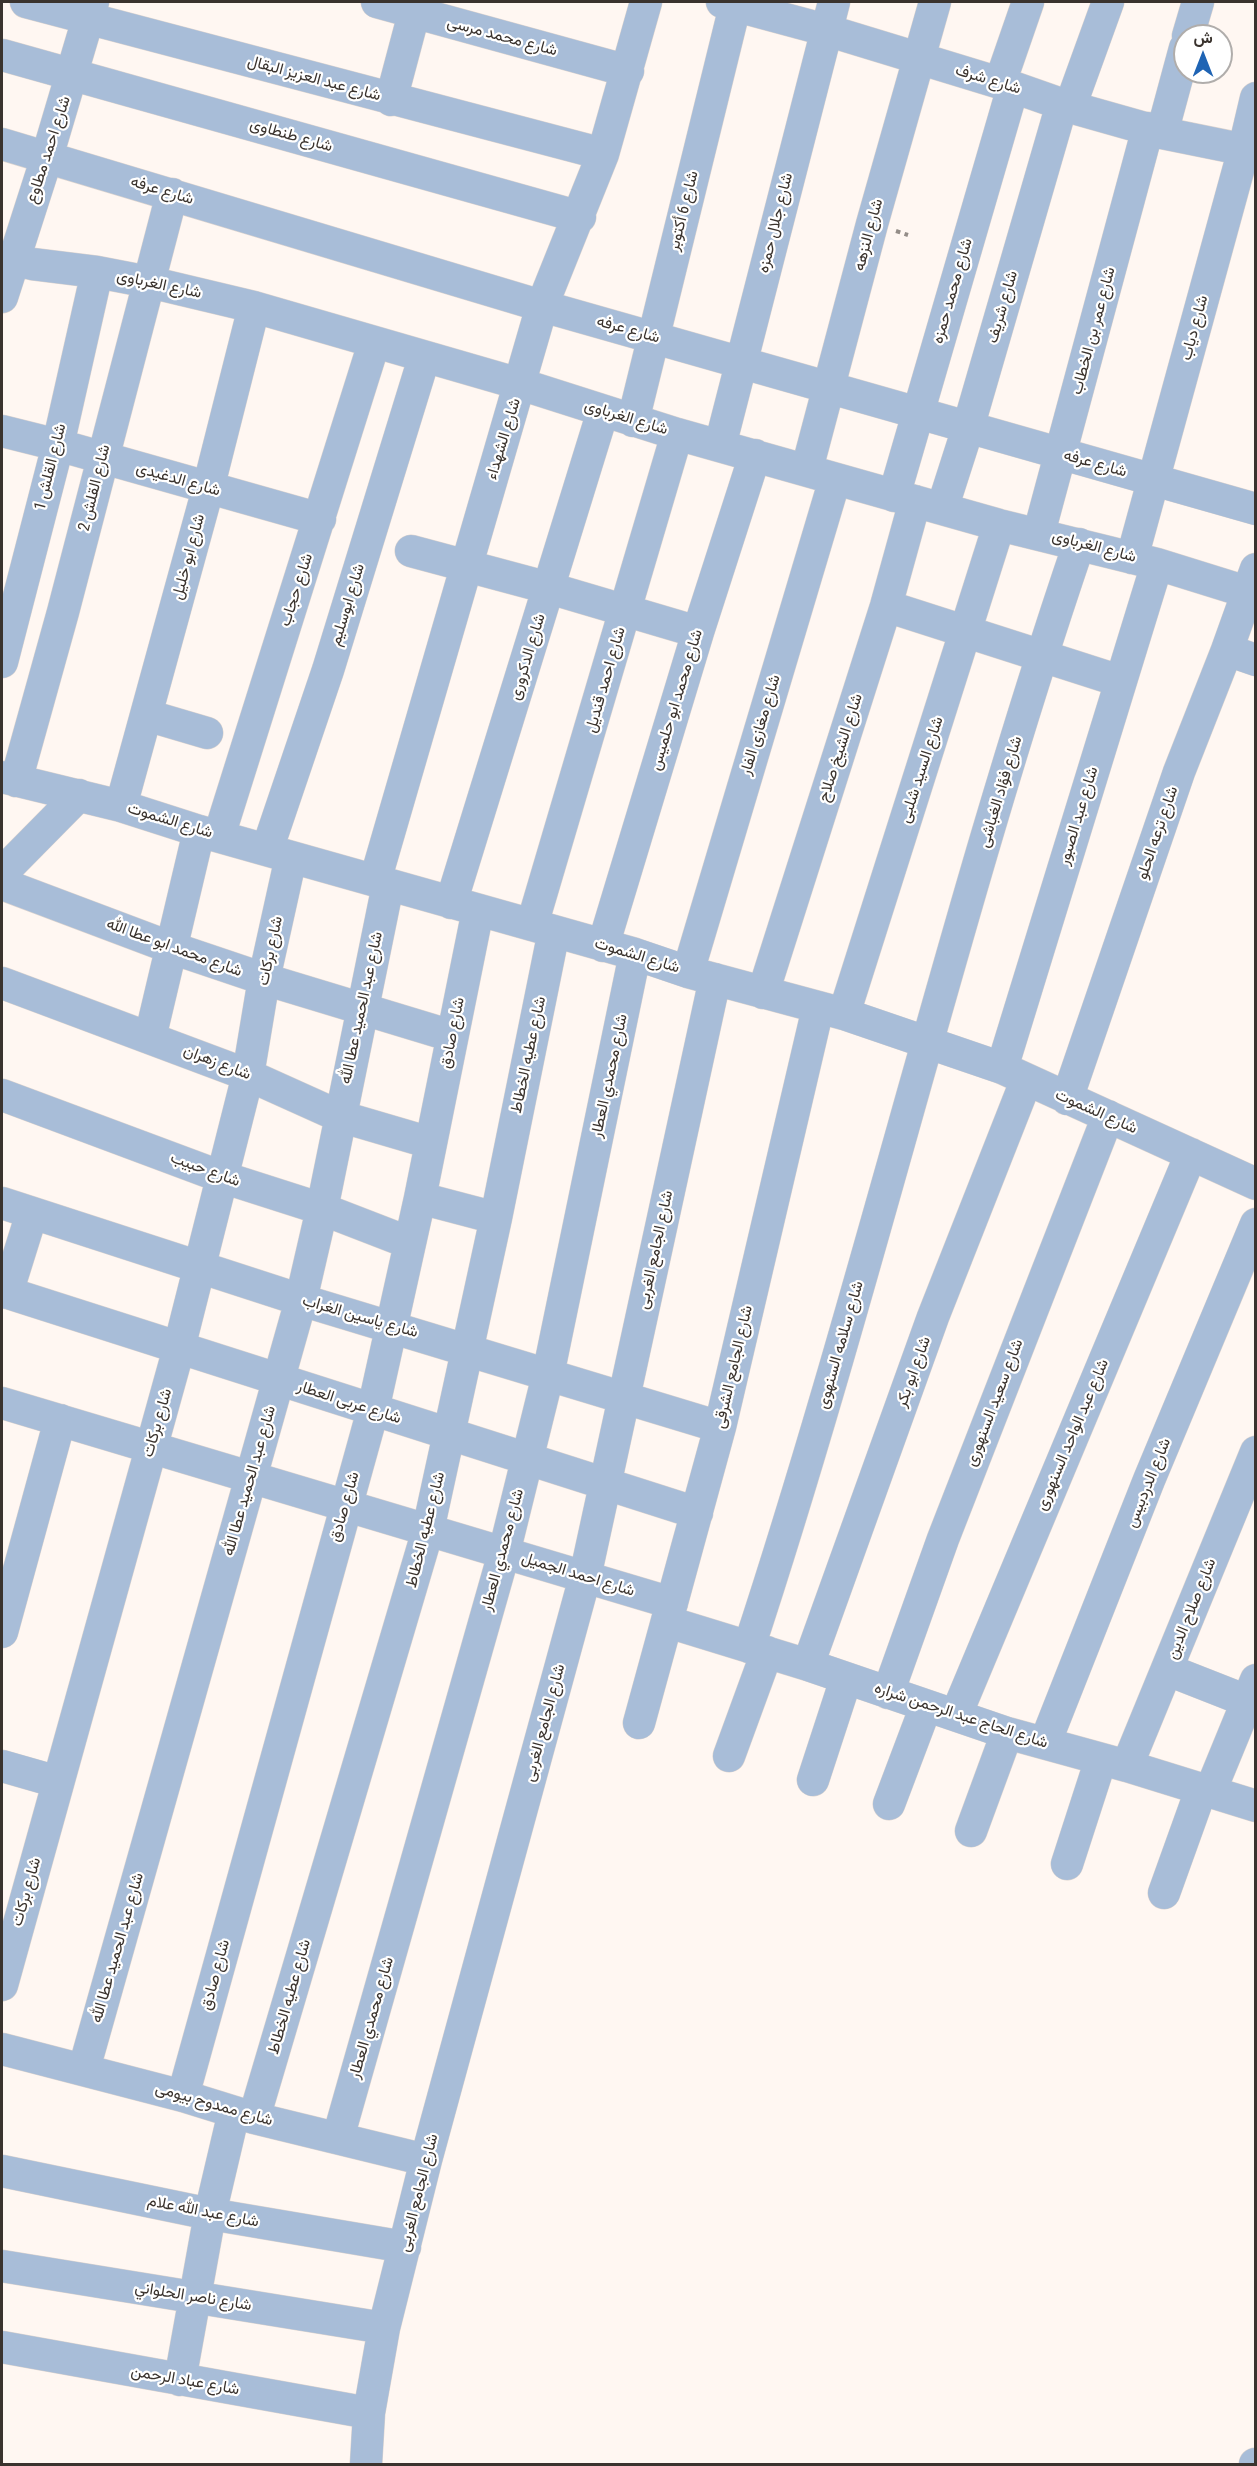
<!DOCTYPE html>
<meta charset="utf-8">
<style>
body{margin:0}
#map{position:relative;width:1257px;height:2466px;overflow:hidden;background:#fff7f2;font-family:"Roboto Condensed",Vazirmatn,sans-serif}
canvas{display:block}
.frame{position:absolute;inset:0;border:3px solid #3a332e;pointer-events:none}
.north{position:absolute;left:1173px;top:24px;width:60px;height:60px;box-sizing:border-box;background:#fff;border:2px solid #b0adab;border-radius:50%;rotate:0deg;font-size:16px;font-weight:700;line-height:24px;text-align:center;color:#3a332e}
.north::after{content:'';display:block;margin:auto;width:21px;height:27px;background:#1f64b4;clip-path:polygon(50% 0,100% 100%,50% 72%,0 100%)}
</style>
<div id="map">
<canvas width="1257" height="2466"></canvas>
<div class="frame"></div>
<div class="north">ش</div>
</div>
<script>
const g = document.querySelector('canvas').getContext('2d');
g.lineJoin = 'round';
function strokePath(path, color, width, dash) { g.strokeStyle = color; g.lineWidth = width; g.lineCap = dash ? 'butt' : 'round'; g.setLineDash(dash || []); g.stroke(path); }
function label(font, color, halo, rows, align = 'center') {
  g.font = font + ' "Roboto Condensed",Vazirmatn,sans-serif'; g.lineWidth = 4.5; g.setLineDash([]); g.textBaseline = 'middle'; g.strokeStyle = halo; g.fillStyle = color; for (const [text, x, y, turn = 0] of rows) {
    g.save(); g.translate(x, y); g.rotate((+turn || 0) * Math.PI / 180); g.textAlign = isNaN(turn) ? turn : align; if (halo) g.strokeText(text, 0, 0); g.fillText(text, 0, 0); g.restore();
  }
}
const path = new Path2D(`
 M896,231L908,235`);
const minor = new Path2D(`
 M26,2L603,154
 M377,2L628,71
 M722,2L826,30L1013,87L1070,107L1162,133L1256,152
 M1188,36L1198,2
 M2,55L580,217
 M1000,83L1028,2
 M391,100L417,2
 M1070,107L1108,2
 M1162,133L1185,48
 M2,144L542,306L1256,509
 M2,257L32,264L97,272L149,282L254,307L520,384L677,434L999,525L1157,564L1247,592
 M2,297L47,157L93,2
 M633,421L736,2
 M2,431L58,445L320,519
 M720,446L834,2
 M807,469L872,224L935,2
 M894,496L1013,87
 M942,509L968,428L1062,104
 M1039,533L1148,128
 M411,551L549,588L698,632
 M1132,558L1244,149L1256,98
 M886,606L1120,681
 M1227,650L1256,660
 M2,662L58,445L97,272
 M146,715L207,733
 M2,777L121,806L199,831L635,954L688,972L844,1014L1002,1068L1256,1184
 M16,781L63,612L172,194
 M121,806L208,489L254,307
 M219,836L374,343
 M267,850L328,670L424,358
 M2,873L79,795
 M375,881L542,306L603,154L646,2
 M2,884L172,948L264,979L452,1036
 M451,903L603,411
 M532,925L677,434
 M603,946L698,632L755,455
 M688,972L835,479
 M2,983L248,1075L339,1116L431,1143
 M763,993L886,606L915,501
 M844,1014L999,525
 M150,1038L199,831
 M1002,1068L1157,564
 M2,1095L222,1177L322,1209L410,1243
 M1067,1099L1179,772L1227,650L1256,569
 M420,1198L496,1218
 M2,1203L301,1300L720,1427
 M2,1291L697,1513
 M7,1293L32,1213
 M2,1403L672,1603
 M668,1622L808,1665L1007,1733L1127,1766L1256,1806
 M2,1632L60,1420
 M749,1647C869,1282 955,907 1079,544
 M808,1665L933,1317L1026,1081
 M1168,1670L1247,1701
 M888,1693L943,1539L1108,1116
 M956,1715L1191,1154
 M639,1723L720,1427L818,1008
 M1045,1743L1149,1480L1256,1224
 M729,1756L767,1652
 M2,1766L58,1782
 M1127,1766L1256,1452
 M813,1780L846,1679
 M1210,1792L1256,1680
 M889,1804L926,1706
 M971,1831L1007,1733
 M1067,1864L1101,1759
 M1164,1893L1201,1790
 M2,1985L179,1348L248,1075L264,979L291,857
 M2,2049L183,2096L254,2118L426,2160
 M84,2069L301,1300L322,1209L388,885
 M183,2096L373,1410L420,1198L478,910
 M254,2118L428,1530L496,1218L554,931
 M338,2138L504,1553L548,1375L635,954
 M2,2171L210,2214L405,2247
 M2,2266L384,2328
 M2,2347L369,2413
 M180,2380L210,2214L234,2112
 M366,2464L369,2413L384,2328L426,2160L585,1577L715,979
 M1255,2464H1256`);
const streetNames = [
 ["شارع محمد مرسى",502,37,15],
 ["شارع عبد العزيز البقال",314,79,15],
 ["شارع شرف",988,80,17],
 ["شارع طنطاوى",291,136,16],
 ["شارع احمد مطاوع",49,150,-72],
 ["شارع عرفه",162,191,17],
 ["شارع 6 أكتوبر",684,211,-76],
 ["شارع جلال حمزه",776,223,-76],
 ["شارع النزهه",869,235,-75],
 ["شارع الغرباوى",159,285,12],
 ["شارع محمد حمزه",953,291,-74],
 ["شارع شريف",1003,307,-74],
 ["شارع دياب",1195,328,-75],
 ["شارع عرفه",628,330,16],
 ["شارع عمر بن الخطاب",1094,331,-75],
 ["شارع الغرباوى",626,418,17],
 ["شارع الشهداء",504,439,-73],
 ["شارع عرفه",1095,464,16],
 ["شارع القلش 1",51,467,-76],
 ["شارع الدغيدى",178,480,16],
 ["شارع القلش 2",95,488,-76],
 ["شارع الغرباوى",1094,547,15],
 ["شارع ابو خليل",189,557,-75],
 ["شارع حجاب",297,590,-72],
 ["شارع ابوسليم",348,605,-73],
 ["شارع الدكرورى",528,657,-73],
 ["شارع احمد قنديل",606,680,-74],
 ["شارع محمد ابو حلميس",677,700,-73],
 ["شارع مغازى الفار",761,725,-73],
 ["شارع الشيخ صلاح",841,748,-72],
 ["شارع السيد شلبى",922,770,-72],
 ["شارع فؤاد الغباشى",1001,792,-73],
 ["شارع عبد الصبور",1079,816,-73],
 ["شارع الشموت",170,821,17],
 ["شارع ترعه الحلو",1158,833,-71],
 ["شارع محمد ابو عطا الله",174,948,20],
 ["شارع بركات",271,951,-78],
 ["شارع الشموت",637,956,17],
 ["شارع عبد الحميد عطا الله",362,1008,-78],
 ["شارع صادق",453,1033,-79],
 ["شارع عطيه الخطاط",529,1055,-78],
 ["شارع زهران",217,1063,21],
 ["شارع محمدي العطار",610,1076,-78],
 ["شارع الشموت",1096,1112,24],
 ["شارع حبيب",205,1170,20],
 ["شارع الجامع الغربى",656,1250,-78],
 ["شارع ياسين الغراب",360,1317,16],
 ["شارع سلامه السنهوى",841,1345,-74],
 ["شارع الجامع الشرقى",734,1367,-77],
 ["شارع ابو بكر",914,1372,-70],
 ["شارع عربى العطار",349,1403,18],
 ["شارع سعيد السنهورى",995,1403,-69],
 ["شارع بركات",158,1423,-74],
 ["شارع عبد الواحد السنهورى",1073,1435,-67],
 ["شارع عبد الحميد عطا الله",250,1481,-74],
 ["شارع الدردبيس",1149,1483,-68],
 ["شارع صادق",345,1507,-74],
 ["شارع عطيه الخطاط",426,1530,-76],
 ["شارع محمدي العطار",503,1550,-75],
 ["شارع احمد الجميل",578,1575,17],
 ["شارع صلاح الدين",1192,1609,-68],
 ["شارع الحاج عبد الرحمن شراره",961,1716,18],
 ["شارع الجامع الغربى",545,1723,-75],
 ["شارع بركات",27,1892,-74],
 ["شارع عبد الحميد عطا الله",118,1948,-74],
 ["شارع صادق",216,1975,-75],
 ["شارع عطيه الخطاط",290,1997,-74],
 ["شارع محمدي العطار",372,2018,-74],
 ["شارع ممدوح بيومى",214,2105,16],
 ["شارع الجامع الغربى",419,2193,-76],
 ["شارع عبد الله علام",203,2212,11],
 ["شارع ناصر الحلواني",193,2297,9],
 ["شارع عباد الرحمن",185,2381,10]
];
strokePath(minor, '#dcd4cf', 33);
strokePath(path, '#948d88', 4, [4.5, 4.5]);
strokePath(minor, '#a8bdd8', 32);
label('16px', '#3a332e', '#fff', streetNames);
</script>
